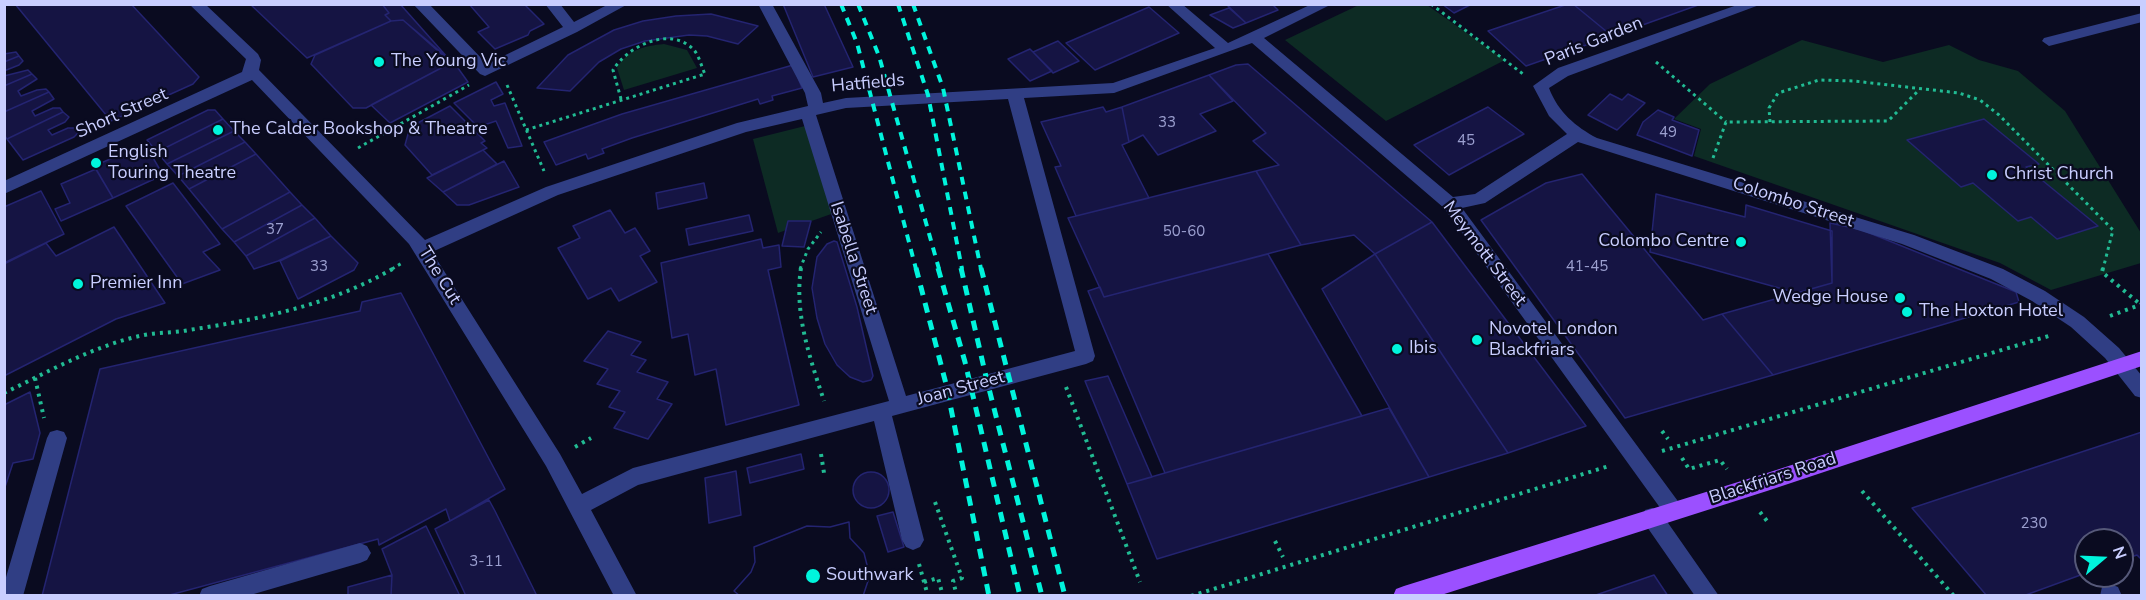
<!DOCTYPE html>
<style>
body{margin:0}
#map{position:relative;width:2146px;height:600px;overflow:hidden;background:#0a0b20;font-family:"Nunito Sans",sans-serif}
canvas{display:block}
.frame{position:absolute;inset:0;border:6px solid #c9ceff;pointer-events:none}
.north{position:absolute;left:2074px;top:528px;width:60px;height:60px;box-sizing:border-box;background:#0a0b20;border:2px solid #565979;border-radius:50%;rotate:71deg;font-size:16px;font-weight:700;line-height:24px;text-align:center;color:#c9ceff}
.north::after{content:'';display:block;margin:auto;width:21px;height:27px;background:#00f4dc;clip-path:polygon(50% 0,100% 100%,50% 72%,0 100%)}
</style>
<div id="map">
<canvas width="2146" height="600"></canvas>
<div class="frame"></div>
<div class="north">N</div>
</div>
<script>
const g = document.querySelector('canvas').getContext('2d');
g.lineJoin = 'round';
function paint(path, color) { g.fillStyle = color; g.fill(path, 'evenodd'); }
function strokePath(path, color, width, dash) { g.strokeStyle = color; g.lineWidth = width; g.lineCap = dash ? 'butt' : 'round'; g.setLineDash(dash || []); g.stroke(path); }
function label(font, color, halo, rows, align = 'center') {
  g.font = font + ' "Nunito Sans",sans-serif'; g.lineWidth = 4.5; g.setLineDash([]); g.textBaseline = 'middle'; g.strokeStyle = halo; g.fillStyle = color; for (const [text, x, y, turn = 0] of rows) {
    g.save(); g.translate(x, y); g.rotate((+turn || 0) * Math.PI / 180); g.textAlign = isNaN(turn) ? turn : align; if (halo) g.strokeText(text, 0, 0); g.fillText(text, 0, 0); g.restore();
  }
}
const green = new Path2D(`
 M1361,4L1427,5L1505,60L1386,121L1285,40Z
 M1802,40L1883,62L1949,45L1979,60L2018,71L2065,111L2141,233V263L2051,290L2000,263L1694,156L1701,129L1674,119L1710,84Z
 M664,44L687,50L697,68L624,90L617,68C627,50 644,46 664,44Z
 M809,125L834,213L778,233L753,139Z`);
const building = new Path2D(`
 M15,4H131L199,77L193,84L111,121Z
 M250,4H382L389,13L385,15L391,21L307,58Z
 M382,4H400L448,58L403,20L391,21L385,15L389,13Z
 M469,4H524L544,24L530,31L528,35L495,49L478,32L489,27Z
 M783,4H824L853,67L813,77Z
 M1272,4L1278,10L1246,23L1227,5Z
 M1442,4H1472L1454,13Z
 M1568,4H1573L1612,36L1526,66L1488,31Z
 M1573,4H1701L1612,36Z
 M1149,7L1179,33L1095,70L1066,43Z
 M1229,8L1246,23L1233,28L1210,15Z
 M711,14L758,26L738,44L707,36L689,35L645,41L621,49L599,62L570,91L537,88L568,55L614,30L643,21L676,16Z
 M403,20L447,59L443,67L366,108H353L311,64L315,55L391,21Z
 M1058,41L1079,61L1053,73L1033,52Z
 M1030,49L1052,71L1030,81L1008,59Z
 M16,52L19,56L4,62V54Z
 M19,56L23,61L19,65L4,71V62Z
 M450,57L468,82L390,123L371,105L443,67Z
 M1248,64L1432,222L1375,254L1354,235L1301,245L1256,171L1279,165L1253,141L1266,133L1209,75L1236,65Z
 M793,65L802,88L772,96L773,100L760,104L758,99L632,138L602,149L604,153L588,159L586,154L556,165L544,142L622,114Z
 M28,70L32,74L4,86V76Z
 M32,74L37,79L18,91L21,96L37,90L46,89L49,92L4,112V86Z
 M1209,75L1233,101L1200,114L1216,131L1158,155L1143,135L1129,142L1122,107Z
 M496,82L503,94L491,100L494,106L505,103L522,146L508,148L496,121L478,127L454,103Z
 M49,92L54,99L32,111L35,116L53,108H60L63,112L7,139L4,135V112Z
 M1610,94L1622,100L1628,94L1645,103L1617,130L1588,115Z
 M450,106L485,141L481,143L487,148L432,175L405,145L410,127Z
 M1103,107L1106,112L1122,107L1129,142L1122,145L1149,198L1076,216L1055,167L1061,166L1041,122Z
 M1488,107L1524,134L1449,175L1414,145Z
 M208,110H215L223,119L157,152L147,140Z
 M1658,110L1674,117L1672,120L1699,130L1692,156L1637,135L1643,122Z
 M63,112L69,117L65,122L48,130L52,135L68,128H75L79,132L74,137L23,160L7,139Z
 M223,119L234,131L167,164L157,152Z
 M1984,119L2039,164L2026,167L2098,226L2057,239L2031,217L2018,221L1973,183L1961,187L1907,140Z
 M234,131L245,142L178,176L167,164Z
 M245,142L256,154L189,189L178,176Z
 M145,144L163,175L113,198L94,166Z
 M483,150L497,164L443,192L427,178Z
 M256,154L290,192L222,229L189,189Z
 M504,161L519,187L469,205H457L443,192Z
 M96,169L113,198L61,221L55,209L70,203L61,184Z
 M1256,171L1301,245L1104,297L1068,218Z
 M1582,174L1703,320L1722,314L1773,375L1625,418L1481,220L1546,183Z
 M173,183L220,244L203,252L220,270L182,284L126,206Z
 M704,183L707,198L658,209L656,193Z
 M41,191L64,234L4,263V207Z
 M290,192L302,205L234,242L222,229Z
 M1656,194L1745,217L1746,205L1832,231V283L1797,293L1650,252Z
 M302,205L315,218L246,256L234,242Z
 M610,210L625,233L635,228L650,251L640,256L657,282L619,301L611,288L588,299L558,248L580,238L573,226Z
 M749,215L753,231L689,245L686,229Z
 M315,218L331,236L278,261L254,269L246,256Z
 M788,221H811L804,247L782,246Z
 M1432,222L1586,426L1508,453L1375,254Z
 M1830,223L1862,230L2016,292L2019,302L1773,375L1722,314L1832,283Z
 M114,227L165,303L116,319L4,376V264L46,243L56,256Z
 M331,236L358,263L354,270L298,299L280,261Z
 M761,239L763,248L779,245L781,267L768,270L799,405L726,425L716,369L695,375L688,334L672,338L661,263Z
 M834,241L837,242L857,307L873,376L871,380L863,382L850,377L837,365L825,344L817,318L812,288L817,257L827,244Z
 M1268,254L1362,416L1165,473L1088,291L1100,287L1104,297Z
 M1375,254L1508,453L1429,477L1322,289Z
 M401,293L505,489L450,521L446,509L379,545L378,539L166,596H42L100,369L360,311L362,302Z
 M608,331L641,342L631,355L646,360L637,372L668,382L657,399L672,404L648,439L614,428L625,412L609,407L620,391L597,384L608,369L584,361Z
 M1108,376L1152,477L1127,484L1085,381Z
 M30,392L40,433L33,459L13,463L4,490V405Z
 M1389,408L1429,477L1157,559L1127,484Z
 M2142,432V560L2137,555L2122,560V540H2086V573L2023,596H1987L1912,508Z
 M801,454L804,469L750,483L747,468Z
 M736,471L741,515L709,523L705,478Z
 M853 490a18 18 0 1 1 36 0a18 18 0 1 1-36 0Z
 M489,500L495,511L537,596H466L435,529Z
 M893,512L904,547L888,552L877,516Z
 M849,522L850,538L864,553L867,565L868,581L863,596H740L734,591L751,572L755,562L754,547L807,526L830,527Z
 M849,522L850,538L864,553L867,565L868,581L863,596H740L734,591L751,572L755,562L754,547L807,526L830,527Z
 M426,526L460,596H391L392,575L382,549Z
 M392,575L391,596H348V587Z
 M1654,575L1668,596H1593Z`);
const pathFar1 = new Path2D(`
 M1431,4L1523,74
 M1656,62L1726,122
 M507,85L544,171
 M1770,122L1769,108L1778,93L1819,80L1854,81L1959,93L1980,100L1999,115L2113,230L2103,269
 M526,130L705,74C701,66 699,54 692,48C668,26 627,47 613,70L621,99
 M358,148L469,85
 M1713,158L1726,122L1888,121L1919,90
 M392,269L402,263
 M800,269L808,249L821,232`);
const path = new Path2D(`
 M801,268C794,314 810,358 824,401
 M2103,268L2102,272L2141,305
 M2110,316L2142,304
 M35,378L44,418
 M1066,387L1140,582
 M4,393C48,372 95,345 144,335C159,332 174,333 189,330C261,319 331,305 394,268
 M1662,431L1668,439
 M575,447L591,438
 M1662,451L2052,335
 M821,454L824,473
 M1682,458L1689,469L1720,460L1727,469
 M1862,491L1954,596
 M935,502L962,578L953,581L957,596
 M1760,512L1767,521
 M1275,541L1283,557
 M919,564L928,596
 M924,582L938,578L943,596
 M1191,596L1609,466`);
const minor = new Path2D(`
 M189,4H205L258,54L261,60L259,70L425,240L546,187L737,123L808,106L805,93L758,4H772L821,93L823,103L846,98L1113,83L1215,48L1166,4H1182L1228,43L1312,4H1332L1264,38L1453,197L1475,194L1567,134L1549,116L1533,86L1558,68L1740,4H1762L1568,76L1549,88C1558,112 1576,127 1597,138L1914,235L2003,269L2045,291L2084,317L2119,348L2142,376V398L2135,396L2105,358L2071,327L2032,301L1991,279L1902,244L1578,142L1485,203L1462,208L1680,504L1683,510L1680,516L1673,519L1666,516L1444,208L1252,43L1114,93L1024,98L1095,356L1093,361L1086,364L892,416L924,540L920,547L913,550L906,547L902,540L874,421L638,485L591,510L637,596H614L546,466L409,244L252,80L4,194V181L242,72L246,59ZM1008,99L1075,351L906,396L816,115L846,108ZM802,119L889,401L633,468L582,494L560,454L432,252L558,195L746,132Z
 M413,4H429L487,64L563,27L545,4H560L574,22L609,4H628L577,32L485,76L480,74Z
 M2142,13V22L2049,46L2042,41L2044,38Z
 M57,430L64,432L67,438L23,596H4V584L47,438L50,432Z
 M1652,508L1659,510L1719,596H1695L1645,524L1642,517L1645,510Z
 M360,543L367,546L371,553L367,560L360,563L247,596H199L202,589L210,586Z
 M2110,584L2118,587L2122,596H2100L2102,587Z`);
const major = new Path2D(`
 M2142,351V366L1767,491L1438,596H1393L1396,589L1404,586L1767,473Z`);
const railFar1 = new Path2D(`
 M841,4L857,43L916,269
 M858,4L879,56L939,269
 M898,4L928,95L962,269
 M913,4L943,88L981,269`);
const rail = new Path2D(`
 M916,268L946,384L989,596
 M938,268L965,362L1020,596
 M961,268L987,381L1042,596
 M981,268L1065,596`);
const markers = [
 [379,62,6,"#00f4dc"],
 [218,130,6,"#00f4dc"],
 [96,163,6,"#00f4dc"],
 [1992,175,6,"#00f4dc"],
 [1741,242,6,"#00f4dc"],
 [78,284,6,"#00f4dc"],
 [1900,298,6,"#00f4dc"],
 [1907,312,6,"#00f4dc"],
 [1477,340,6,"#00f4dc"],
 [1397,349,6,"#00f4dc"],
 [813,576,8,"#00f4dc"]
];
const numberNames = [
 ["33",1167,123],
 ["49",1668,133],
 ["45",1466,141],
 ["37",275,230],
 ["50-60",1184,232],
 ["33",319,267],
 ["41-45",1587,267],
 ["230",2034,524],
 ["3-11",486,562]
];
const streetNames = [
 ["Paris Garden",1594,42,-22],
 ["Hatfields",868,84,-5],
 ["Short Street",122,114,-24],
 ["Colombo Street",1793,203,18],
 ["Meymott Street",1484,254,53],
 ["Isabella Street",853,258,72],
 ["The Cut",439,276,58],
 ["Joan Street",961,389,-15],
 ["Blackfriars Road",1773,479,-18]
];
const poiNames = [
 ["The Young Vic",391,62],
 ["The Calder Bookshop & Theatre",230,130],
 ["English",108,153],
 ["Touring Theatre",108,174],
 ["Christ Church",2004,175],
 ["Colombo Centre",1729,242,"right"],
 ["Premier Inn",90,284],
 ["Wedge House",1888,298,"right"],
 ["The Hoxton Hotel",1919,312],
 ["Novotel London",1489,330],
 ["Blackfriars",1489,351],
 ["Ibis",1409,349],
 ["Southwark",826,576]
];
paint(green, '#0d2b24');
paint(building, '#151443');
strokePath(building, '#242471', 1.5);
strokePath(pathFar1, '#21bb93', 3, [3, 4]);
strokePath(path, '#21bb93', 4, [3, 5]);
paint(minor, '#303e84');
paint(major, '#9b50ff');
strokePath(railFar1, '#00f4dc', 4, [8, 7]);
strokePath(rail, '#00f4dc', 5, [10, 8]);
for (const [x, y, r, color] of markers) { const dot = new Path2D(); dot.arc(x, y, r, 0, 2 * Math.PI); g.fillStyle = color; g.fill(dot); strokePath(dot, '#0a0b20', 2); }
label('15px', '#9ca0d0', null, numberNames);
label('18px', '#c9ceff', '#0a0b20', streetNames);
label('18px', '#c9ceff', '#0a0b20', poiNames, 'left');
</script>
